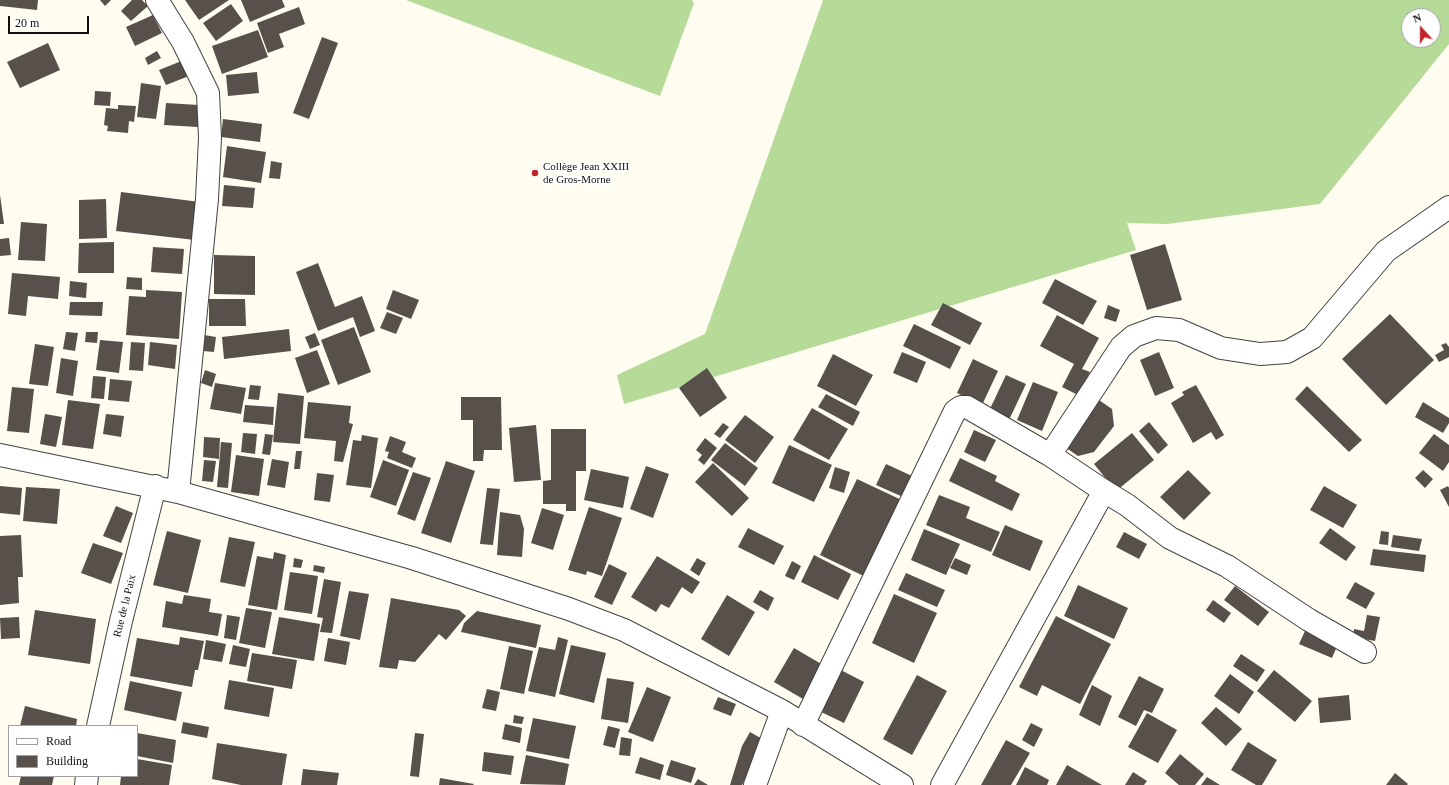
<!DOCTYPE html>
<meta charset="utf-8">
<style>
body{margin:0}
#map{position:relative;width:1449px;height:785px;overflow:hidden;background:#fffcf0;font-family:"Times New Roman",serif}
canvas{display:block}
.legend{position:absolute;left:8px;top:725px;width:130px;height:52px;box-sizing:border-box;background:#fff;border:1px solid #9f9f9f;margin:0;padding:5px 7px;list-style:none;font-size:12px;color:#0f0f0f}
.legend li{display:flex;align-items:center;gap:8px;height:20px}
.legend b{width:20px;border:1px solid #9f9f9f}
.north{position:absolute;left:1401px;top:8px;width:40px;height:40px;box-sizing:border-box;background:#fff;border:1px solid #9f9f9f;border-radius:50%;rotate:339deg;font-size:11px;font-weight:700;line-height:16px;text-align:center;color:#0f0f0f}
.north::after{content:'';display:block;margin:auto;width:14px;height:18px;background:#c1242b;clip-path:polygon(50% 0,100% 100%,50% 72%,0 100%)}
.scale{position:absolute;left:8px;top:16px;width:81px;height:18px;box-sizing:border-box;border:2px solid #0f0f0f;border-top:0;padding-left:5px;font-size:12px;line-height:14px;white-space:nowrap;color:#0f0f0f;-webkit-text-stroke:3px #fff;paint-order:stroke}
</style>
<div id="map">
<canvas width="1449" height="785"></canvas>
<ul class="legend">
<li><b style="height:5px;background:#fff"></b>Road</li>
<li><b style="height:11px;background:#57504b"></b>Building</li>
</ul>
<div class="north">N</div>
<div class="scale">20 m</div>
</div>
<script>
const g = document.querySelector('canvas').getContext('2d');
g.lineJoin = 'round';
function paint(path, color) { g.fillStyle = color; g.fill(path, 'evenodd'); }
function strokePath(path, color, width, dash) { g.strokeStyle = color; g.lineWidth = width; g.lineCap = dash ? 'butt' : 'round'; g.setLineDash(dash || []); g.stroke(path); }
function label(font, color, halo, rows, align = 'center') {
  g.font = font + ' "Times New Roman",serif'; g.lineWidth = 4; g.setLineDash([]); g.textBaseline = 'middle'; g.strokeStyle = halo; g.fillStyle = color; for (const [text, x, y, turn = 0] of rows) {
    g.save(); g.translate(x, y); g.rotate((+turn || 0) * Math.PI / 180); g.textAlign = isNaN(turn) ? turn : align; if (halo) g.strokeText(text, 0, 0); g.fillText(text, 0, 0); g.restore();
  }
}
const forest = new Path2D(`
 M406,0H692L694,3L660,96Z
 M823,0H1449V44L1320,204L1167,224L1127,223L1136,250L624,404L617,375L705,334ZM1409,16H1433V40H1409Z`);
const building = new Path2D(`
 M0,0H38L37,10L0,6Z
 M100,0H111L105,6Z
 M132,0H142L148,6L131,21L121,11Z
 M185,0H229L199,20Z
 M241,0H282L285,7L250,22Z
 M231,4L243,21L216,41L203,23Z
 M299,7L305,24L279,34L284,47L268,53L257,23Z
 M153,15L162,33L135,46L126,27Z
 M258,30L268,57L222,74L212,46Z
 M322,37L338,43L309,119L293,113Z
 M48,43L60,70L20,88L7,62Z
 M157,51L161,58L148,65L145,58Z
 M184,60L189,76L166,85L159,70Z
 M257,72L259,93L228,96L226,75Z
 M141,83L161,86L156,119L137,117Z
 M95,91L111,92L110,106L94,105Z
 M166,103L199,105L198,127L164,125Z
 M118,105L136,106L134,122L129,121L128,133L107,131L108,126L104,125L106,108L118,109Z
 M223,119L262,124L260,142L221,137Z
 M227,146L266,152L261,183L223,177Z
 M271,161L282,163L280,179L269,178Z
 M224,185L255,188L253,208L222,206Z
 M121,192L200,202L195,240L116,231Z
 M0,195L4,224H0Z
 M106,199L107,238L79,239V200Z
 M21,222L47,224L45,261L18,260Z
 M9,238L11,255L0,256V239Z
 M114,242V273H78L79,243Z
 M1165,244L1182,300L1147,310L1130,255Z
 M153,247L184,249L182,274L151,272Z
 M214,255L255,256V295L214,294Z
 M318,263L335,307L362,296L375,331L360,337L353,317L318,331L296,272Z
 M12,273L60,277L58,299L28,296L26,316L8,314Z
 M127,277L142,278V290L126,289Z
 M1055,279L1097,301L1083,325L1042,303Z
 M70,281L87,283L86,298L69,296Z
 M146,290L182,292L179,339L126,335L129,296L146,297Z
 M393,290L419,300L411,319L386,309Z
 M209,299H245L246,326H209Z
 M70,302H103L102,316L69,315Z
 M943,303L982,323L970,345L931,325Z
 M1108,305L1120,310L1116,322L1104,318Z
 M387,312L403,318L396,334L380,328Z
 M1390,314L1434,360L1386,405L1342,359Z
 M1057,315L1099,338L1082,369L1090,372L1078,395L1062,387L1074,364L1040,346Z
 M914,324L961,347L950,369L903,346Z
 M354,327L371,372L338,385L321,340Z
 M289,329L291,351L224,359L222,337Z
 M66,332L78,333L75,351L63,349Z
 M86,332H98L97,343L85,342Z
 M315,333L320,345L310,349L305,337Z
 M204,335L216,337L214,352L203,351Z
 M100,340L123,342L119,373L96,370Z
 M131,342L145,343L143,371L129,370Z
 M150,342L177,345L175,369L148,365Z
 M1446,343L1449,347V357L1439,362L1435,355L1444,350L1441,345Z
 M35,344L54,347L48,386L29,384Z
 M317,350L330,384L307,393L295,358Z
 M902,352L926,362L917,383L893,373Z
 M1159,352L1174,388L1155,396L1140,360Z
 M833,354L873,375L856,406L817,386Z
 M61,358L78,361L73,396L56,393Z
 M973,359L998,371L982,405L957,393Z
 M707,368L727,398L700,417L679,388Z
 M205,370L216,374L212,387L201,383Z
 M1006,375L1026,384L1009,420L989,411Z
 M93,376L106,377L104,399L91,398Z
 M110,379L132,381L129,402L108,400Z
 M1033,382L1058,392L1042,431L1017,420Z
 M215,383L246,388L241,414L210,409Z
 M250,385L261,386L259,400L248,399Z
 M1196,385L1224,435L1216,440L1211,432L1193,443L1171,403L1184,395L1182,392Z
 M1307,386L1362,440L1349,452L1295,399Z
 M12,387L34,389L29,433L7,431Z
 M278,393L304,396L300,444L273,442Z
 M826,394L860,412L853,426L818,407Z
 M461,397H501L502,450H484L483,461H473V420H461Z
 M1096,398L1112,409L1114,426L1094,452L1078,456L1062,445Z
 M68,400L100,404L93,449L62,445Z
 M308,402L351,406L349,423L353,424L343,462L334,461L336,441L304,438Z
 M1423,402L1449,418V423L1443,433L1415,417Z
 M245,405L274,407L273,425L243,422Z
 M812,408L848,429L829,460L793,440Z
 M45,414L62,417L56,447L40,444Z
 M106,414L124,416L121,437L103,434Z
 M745,415L774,437L755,463L725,440Z
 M1149,422L1168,445L1158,454L1139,431Z
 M723,423L729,427L720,438L714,434Z
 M536,425L541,480L514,482L509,428Z
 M551,429H586V471H576V511H566V504H543V481L551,480Z
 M974,430L996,440L985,462L964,452Z
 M243,433L257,434L255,454L241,452Z
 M1132,433L1154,460L1116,491L1094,464Z
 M265,434L273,435L270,455L262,454Z
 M1434,434L1449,445V462L1443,471L1419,453Z
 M362,435L378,438L371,488L346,485L353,440L361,441Z
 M390,436L406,442L402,452L416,458L412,468L387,458L389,452L385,451Z
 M204,437L220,438L219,459L203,457Z
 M705,438L717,448L704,465L698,460L702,455L696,450Z
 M221,442L232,443L228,488L217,487Z
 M725,443L758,468L745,486L711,460Z
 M789,445L832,465L814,502L772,483Z
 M296,451H302L300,469H294Z
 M236,455L264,459L259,496L231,492Z
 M960,458L997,476L995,481L1020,494L1012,511L949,481Z
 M272,459L289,462L285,488L267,485Z
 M204,460L216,461L213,482L202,481Z
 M383,460L409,470L396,506L370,497Z
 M446,461L475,471L451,543L421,533Z
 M713,463L749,498L732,516L695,482Z
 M886,464L912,476L903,497L876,485Z
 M646,466L669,474L653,518L630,509Z
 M835,467L850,472L844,493L829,488Z
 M591,469L629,477L623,508L584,500Z
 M1188,470L1211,493L1184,520L1160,497Z
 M1423,470L1433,479L1425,488L1415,478Z
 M413,472L431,478L415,521L397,514Z
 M317,473L334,475L330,502L314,500Z
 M857,479L910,504L872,580L820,555Z
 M0,486L22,488L20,515L0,513Z
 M1324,486L1357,505L1343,528L1310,510Z
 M1448,486L1449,488V507L1440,490Z
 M26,487L60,489L57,524L23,521Z
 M487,488L500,489L493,545L480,544Z
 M939,495L970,507L966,518L1000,532L991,552L926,525Z
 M116,506L133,513L121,543L103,536Z
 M589,507L622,518L602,576L587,571L586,575L568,570Z
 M542,508L564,515L553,550L531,543Z
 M500,512L520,515L524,529L522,557L497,555Z
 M1005,525L1043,541L1030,571L992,555Z
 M748,528L784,546L774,565L738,547Z
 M1330,528L1356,547L1346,561L1319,543Z
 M924,529L960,544L946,575L911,560Z
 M167,531L201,540L188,593L153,585Z
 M1381,531L1389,532L1388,545L1379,544Z
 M1124,532L1147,544L1139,559L1116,547Z
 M21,535L23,577H18L19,603L0,605V536Z
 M1393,535L1422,539L1419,551L1391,547Z
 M229,537L255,542L245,587L220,582Z
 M93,543L123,553L111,584L81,573Z
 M1373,549L1426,555L1424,572L1370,565Z
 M274,552L286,555L277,610L248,605L257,556L273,559Z
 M814,555L851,574L850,577L838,600L801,582Z
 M657,556L700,582L692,594L682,587L669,608L661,604L656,612L631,597Z
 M294,558L303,560L301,568L293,567Z
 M697,558L706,563L699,576L690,570Z
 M955,558L971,565L967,575L950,568Z
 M792,561L801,566L794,580L785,576Z
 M609,564L627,573L612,605L594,597Z
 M314,565L325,567L324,573L313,571Z
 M290,572L318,576L312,614L284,610Z
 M906,573L945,590L937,607L898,590Z
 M324,579L341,582L332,633L320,632L323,618L317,617Z
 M1355,582L1375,593L1366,609L1346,598Z
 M1078,585L1128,608L1114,639L1064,616Z
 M1235,586L1269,612L1258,626L1224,600Z
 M760,590L774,598L768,611L753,602Z
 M349,591L369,594L360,640L340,636Z
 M894,594L937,613L914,663L872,643Z
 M184,595L211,599L209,612L222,614L218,636L162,627L166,601L182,604Z
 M727,595L755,612L729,656L701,639Z
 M391,598L459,610L466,616L446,640L439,634L415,662L399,660L397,669L379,667Z
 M1213,600L1231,613L1224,623L1206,610Z
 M246,608L272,612L265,648L239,643Z
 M35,610L96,619L90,664L28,655Z
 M477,611L541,625L536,648L461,632L464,623Z
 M227,615L240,617L236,640L224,638Z
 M1367,615L1380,617L1375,641L1353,637L1354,629L1364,631Z
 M1056,616L1111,644L1080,704L1042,685L1037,696L1019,687Z
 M19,617L20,638L1,639L0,618Z
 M279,617L320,624L314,661L272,654Z
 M1305,631L1338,644L1332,658L1299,644Z
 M180,637L204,641L198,670H195L192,687L130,676L137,638L179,645Z
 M558,637L568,640L555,697L528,691L539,647L555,650Z
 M328,638L350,642L346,665L324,661Z
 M206,640L226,644L222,662L203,659Z
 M233,645L250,649L246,667L229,664Z
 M571,645L606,653L594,703L559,694Z
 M509,646L533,651L524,694L500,689Z
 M794,648L823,665L803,699L774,682Z
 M252,653L297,660L292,689L247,681Z
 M1241,654L1265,670L1257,682L1233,666Z
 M835,667L864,682L844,723L815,709Z
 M1274,670L1312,701L1295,722L1257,691Z
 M1230,674L1254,692L1239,714L1214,696Z
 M917,675L947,691L912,755L883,739Z
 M1139,676L1164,689L1152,713L1144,710L1136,726L1118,717Z
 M607,678L634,682L628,723L601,719Z
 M229,680L274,688L269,717L224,709Z
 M130,681L182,692L176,721L124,710Z
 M1092,685L1112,696L1100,726L1079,715Z
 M647,687L671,697L653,742L628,732Z
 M487,689L500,692L496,711L482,708Z
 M1349,695L1351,720L1320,723L1318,698Z
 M718,697L736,704L731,716L713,709Z
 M25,706L77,719L76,726H20Z
 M1216,707L1242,729L1226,746L1201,723Z
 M1147,713L1177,730L1158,763L1128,747Z
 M514,715L524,717L522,724L513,723Z
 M533,718L576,726L569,759L526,751Z
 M183,722L209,727L207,738L181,733Z
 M1031,723L1043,729L1034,747L1022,740Z
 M505,724L522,728L520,743L502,739Z
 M608,726L620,729L615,748L603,745Z
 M750,732L766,741L742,785H730L742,746Z
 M137,733L176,740L173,763L137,756Z
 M415,733L424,734L419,777L410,776Z
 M621,737L632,739L630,756L619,755Z
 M1006,740L1030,753L1011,785H981Z
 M1248,742L1277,760L1262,785H1256L1231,770Z
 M217,743L287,754L282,785H241L212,779Z
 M484,752L514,756L511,775L482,771Z
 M1180,754L1204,774L1195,785H1179L1165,773Z
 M526,755L569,764L565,785L520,784Z
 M640,757L664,765L660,780L635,773Z
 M137,759L172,765L169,785H120L121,776H137Z
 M671,760L696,768L691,783L666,775Z
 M1067,765L1102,785H1056Z
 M1025,767L1049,780L1047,785H1016Z
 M303,769L339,773L337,785H301Z
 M1133,772L1147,781L1144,785H1125Z
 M1395,773L1408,784L1407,785H1386Z
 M21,776H54L52,785H19Z
 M1207,777L1220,785H1201Z
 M440,778L474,784L473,785H439Z
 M698,779L708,785H694Z`);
const minor = new Path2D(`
 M157,0L183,42L208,93L210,138L207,199L178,492
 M0,455L178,492L412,558L569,609L624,630L782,711L902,785
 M1050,455L1121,347L1134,336L1156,328L1179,330L1221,348L1260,354L1287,352L1312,338L1386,251L1449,207
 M803,725L955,411L961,407H967L1050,455L1104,491
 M98,726L121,621L155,486
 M86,785L87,776
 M755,785L782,711
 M942,785L1104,491L1127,505L1170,538L1227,566L1309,620L1365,652`);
const markers = [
 [535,173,4,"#c1242b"]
];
const poiNames = [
 ["Collège Jean XXIII",543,167],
 ["de Gros-Morne",543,180]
];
const streetNames = [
 ["Rue de la Paix",125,606,-76]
];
paint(forest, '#b6db98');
paint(building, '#57504b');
strokePath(minor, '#424242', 24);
strokePath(minor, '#fff', 22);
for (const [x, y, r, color] of markers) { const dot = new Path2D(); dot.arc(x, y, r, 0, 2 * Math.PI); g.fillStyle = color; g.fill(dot); strokePath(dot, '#fff', 1.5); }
label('11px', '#0f0f0f', '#fff', poiNames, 'left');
label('11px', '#0f0f0f', '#fff', streetNames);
</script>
